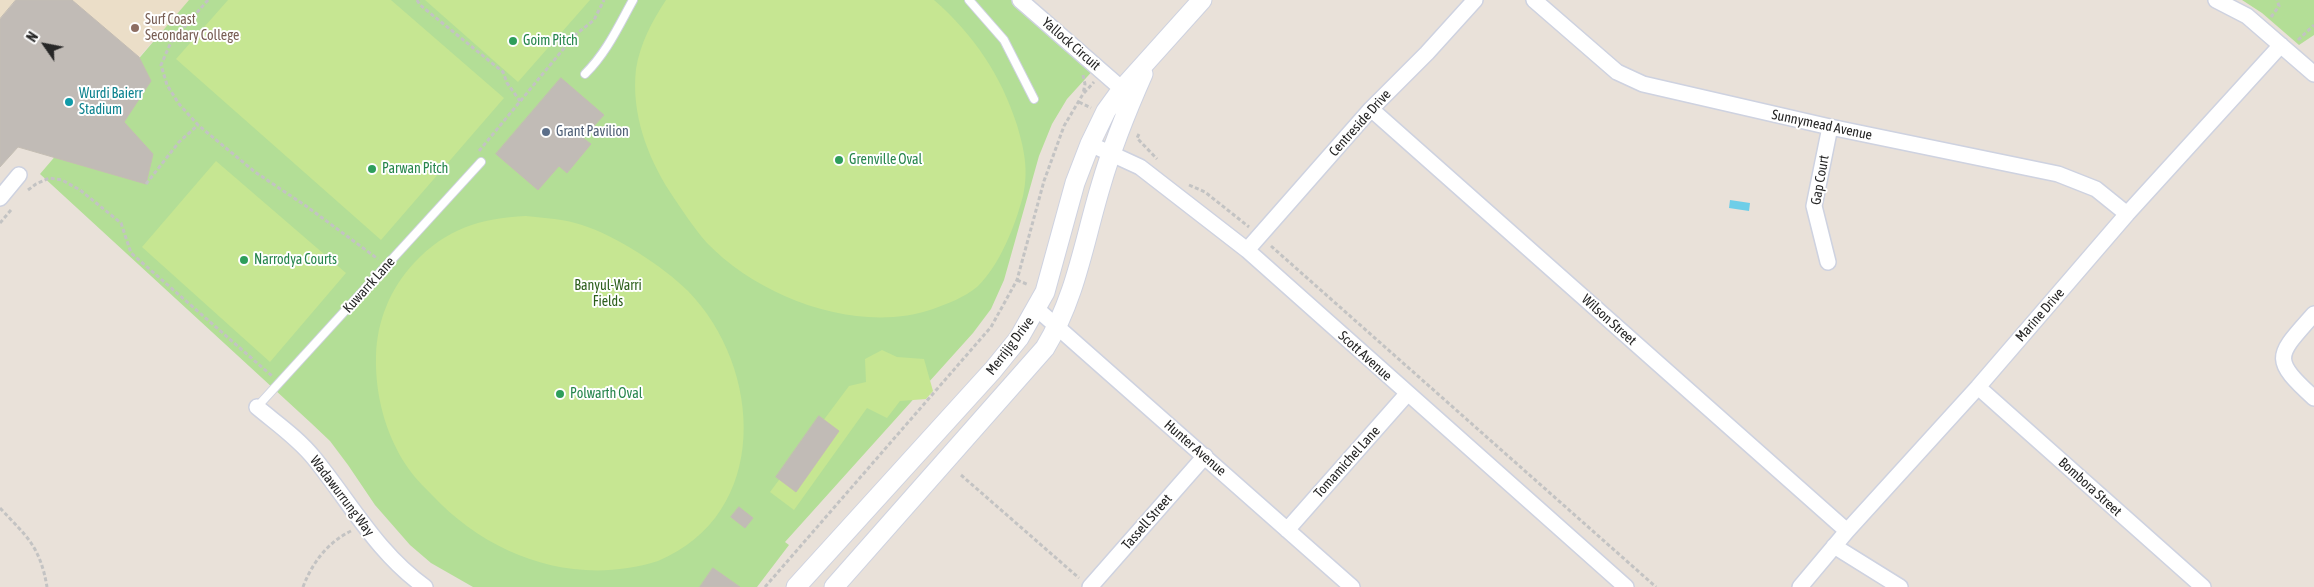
<!DOCTYPE html>
<style>
body{margin:0}
#map{position:relative;width:2314px;height:587px;overflow:hidden;background:#e9e1d9;font-family:"Asap Condensed",sans-serif}
canvas{display:block}
.north{position:absolute;left:20px;top:20px;width:50px;height:50px;-webkit-text-stroke:4px #fff;paint-order:stroke;rotate:303deg;font-size:14px;font-weight:700;line-height:20px;text-align:center;color:#272727}
.north::after{content:'';display:block;margin:auto;width:18px;height:22px;background:#272727;clip-path:polygon(50% 0,100% 100%,50% 72%,0 100%)}
</style>
<div id="map">
<canvas width="2314" height="587"></canvas>
<div class="north">N</div>
</div>
<script>
const g = document.querySelector('canvas').getContext('2d');
g.lineJoin = 'round';
function paint(path, color) { g.fillStyle = color; g.fill(path, 'evenodd'); }
function strokePath(path, color, width, dash) { g.strokeStyle = color; g.lineWidth = width; g.lineCap = dash ? 'butt' : 'round'; g.setLineDash(dash || []); g.stroke(path); }
function label(font, color, halo, rows, align = 'center') {
  g.font = font + ' "Asap Condensed",sans-serif'; g.lineWidth = 4; g.setLineDash([]); g.textBaseline = 'middle'; g.strokeStyle = halo; g.fillStyle = color; for (const [text, x, y, turn = 0] of rows) {
    g.save(); g.translate(x, y); g.rotate((+turn || 0) * Math.PI / 180); g.textAlign = isNaN(turn) ? turn : align; if (halo) g.strokeText(text, 0, 0); g.fillText(text, 0, 0); g.restore();
  }
}
const education = new Path2D(`
 M0,0H16L0,19Z
 M72,0H190L139,57Z`);
const green = new Path2D(`
 M189,0H1018L1096,67L1067,99L1052,124L1039,156L1004,280L991,309L973,333L785,542L789,545L757,587H473L431,563L410,545L375,505L348,465L330,441L311,423L40,174Z
 M2242,0H2314V35L2299,45L2262,13Z`);
const pitch = new Path2D(`
 M228,0H391L504,98L381,240L176,59Z
 M425,0H590L518,82Z
 M666,0H934C974,35 1001,75 1017,125C1024,149 1029,170 1023,196C1015,226 1000,265 977,287C965,297 947,304 933,309C859,335 760,298 707,243C693,227 682,210 670,192C647,156 631,113 636,69C640,44 652,21 666,0Z
 M216,161L346,273L270,362L142,247Z
 M526,216C545,218 564,219 582,225C615,235 664,267 688,291C763,368 771,514 658,561C575,587 490,557 432,495C423,486 413,476 406,465C385,433 375,394 376,356C377,321 390,289 414,263C446,229 480,218 526,216Z
 M882,350L897,357L924,359L933,391L926,399L900,401L887,418L867,408L794,510L770,492L849,386L866,382L865,359Z`);
const water = new Path2D(`
 M1730,200L1750,203L1749,211L1729,208Z`);
const building = new Path2D(`
 M16,0H72L139,57L151,81L124,122L153,154L146,184L18,147L0,167V19Z
 M561,78L604,115L583,138L591,144L567,173L559,166L538,190L496,154Z
 M819,416L839,431L796,492L776,477Z
 M739,507L753,518L745,528L731,517Z
 M713,568L740,587H700Z`);
const path = new Path2D(`
 M208,0L171,42L161,65L167,85L179,104L198,125L255,172L306,206L378,259
 M417,0L420,5L503,72L507,83L520,101
 M2271,17L2279,6L2277,0
 M2298,40L2314,25
 M1083,75L1085,84L1083,94
 M1079,102L1091,108
 M1139,134L1137,138L1157,159
 M479,151L575,35L594,20L604,0
 M146,184L179,142L198,125
 M1189,185L1205,192L1249,227
 M28,190L36,184L49,178L62,180L80,190L121,223L131,253L272,376
 M0,223L11,210
 M1271,246L1656,587
 M1017,280L1029,285
 M961,475L1079,578
 M0,508C27,537 40,546 47,587
 M303,587C312,563 328,542 351,531
 M765,587L991,327L1017,280L1044,181L1064,126L1083,94L1094,82`);
const service = new Path2D(`
 M969,0L1004,40L1034,99
 M585,74C607,52 618,27 633,0
 M257,407L481,162`);
const minor = new Path2D(`
 M1020,0L1122,89
 M1534,0L1617,72L1643,84L1830,127L2058,174L2096,189L2127,214
 M2216,0L2247,16L2314,74
 M1371,109L1847,531
 M1090,144L1140,167L1247,250L1626,587
 M0,198L19,175
 M1247,250L1371,109L1427,53L1475,0
 M1828,262L1814,206L1830,127
 M1037,309L1352,587
 M2314,314C2277,356 2270,358 2314,398
 M1978,387L2203,587
 M257,407C276,423 298,438 314,458C350,502 377,553 425,587
 M1287,530L1407,394
 M1834,546L1900,587
 M1090,587L1205,456
 M1800,587L1847,531L1978,387L2127,214L2281,45`);
const tertiary = new Path2D(`
 M796,587L993,370L1019,338L1045,292L1075,183L1090,144L1106,111L1122,89L1202,0
 M834,587L1045,348C1076,297 1084,241 1101,185C1112,147 1127,110 1143,74`);
const markers = [
 [135,28,5,"#8d6e63"],
 [513,41,5,"#2e9e5b"],
 [69,102,5,"#0f9aa8"],
 [546,132,5,"#5c6f8a"],
 [839,160,5,"#2e9e5b"],
 [372,169,5,"#2e9e5b"],
 [244,260,5,"#2e9e5b"],
 [560,394,5,"#2e9e5b"]
];
const educationNames = [
 ["Surf Coast",145,20],
 ["Secondary College",145,36]
];
const leisureNames = [
 ["Goim Pitch",523,41],
 ["Grenville Oval",849,160],
 ["Parwan Pitch",382,169],
 ["Narrodya Courts",254,260],
 ["Polwarth Oval",570,394]
];
const streetNames = [
 ["Yallock Circuit",1071,44,41],
 ["Centreside Drive",1360,123,-48],
 ["Sunnymead Avenue",1822,125,12],
 ["Gap Court",1820,180,-80],
 ["Kuwarrk Lane",369,285,-48],
 ["Marine Drive",2040,315,-49],
 ["Wilson Street",1609,320,42],
 ["Merrijig Drive",1010,346,-53],
 ["Scott Avenue",1365,356,42],
 ["Hunter Avenue",1195,448,41],
 ["Tomamichel Lane",1347,462,-48],
 ["Bombora Street",2090,487,42],
 ["Wadawurrung Way",342,496,53],
 ["Tassell Street",1147,522,-49]
];
const cultureNames = [
 ["Wurdi Baierr",79,94],
 ["Stadium",79,110]
];
const serviceNames = [
 ["Grant Pavilion",556,132]
];
const parkNames = [
 ["Banyul-Warri",608,286],
 ["Fields",608,302]
];
paint(education, '#ebdec8');
paint(green, '#b3de96');
paint(pitch, '#c6e692');
paint(water, '#6ecee8');
paint(building, '#c1bbb6');
strokePath(building, '#c4bdb3', 1);
strokePath(service, '#ced2e0', 10);
strokePath(minor, '#ced2e0', 18);
strokePath(tertiary, '#ced2e0', 21);
strokePath(path, '#c3c3c3', 3, [4, 2.5]);
strokePath(service, '#fff', 8);
strokePath(minor, '#fff', 15);
strokePath(tertiary, '#fff', 19);
for (const [x, y, r, color] of markers) { const dot = new Path2D(); dot.arc(x, y, r, 0, 2 * Math.PI); g.fillStyle = color; g.fill(dot); strokePath(dot, '#fff', 2); }
label('14px', '#785e54', '#fff', educationNames, 'left');
label('14px', '#27864d', '#fff', leisureNames, 'left');
label('14px', '#272727', '#fff', streetNames);
label('14px', '#0d838f', '#fff', cultureNames, 'left');
label('14px', '#4e5e75', '#fff', serviceNames, 'left');
label('14px', '#2d5f1c', '#fff', parkNames);
</script>
